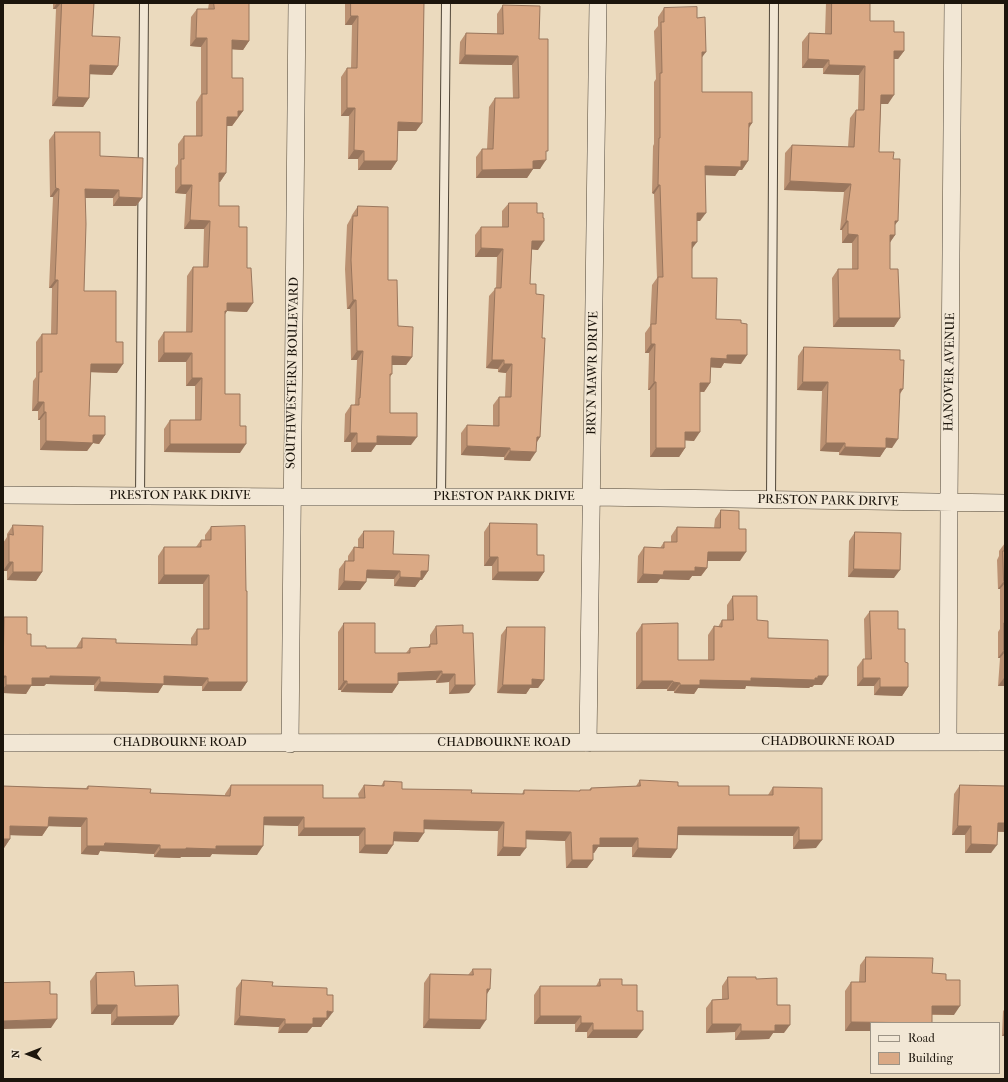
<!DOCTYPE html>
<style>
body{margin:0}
#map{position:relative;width:1008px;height:1082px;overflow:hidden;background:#ebdabe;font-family:"IM FELL French Canon",serif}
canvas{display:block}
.frame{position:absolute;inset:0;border:4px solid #1c150c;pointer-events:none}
.legend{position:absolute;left:870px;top:1022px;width:130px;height:52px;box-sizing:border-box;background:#f2e7d5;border:1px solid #9c9385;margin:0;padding:5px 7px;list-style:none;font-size:12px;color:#1c150c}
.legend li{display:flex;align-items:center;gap:8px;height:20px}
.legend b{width:20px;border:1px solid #9c9385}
.north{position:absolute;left:8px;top:1034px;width:40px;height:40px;-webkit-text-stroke:3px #f2e7d5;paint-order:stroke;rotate:270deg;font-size:11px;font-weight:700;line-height:16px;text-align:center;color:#1c150c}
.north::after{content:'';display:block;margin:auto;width:14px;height:18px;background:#1c150c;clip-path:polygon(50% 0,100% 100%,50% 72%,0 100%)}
</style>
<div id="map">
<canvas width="1008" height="1082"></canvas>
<div class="frame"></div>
<ul class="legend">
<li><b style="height:5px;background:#f2e7d5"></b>Road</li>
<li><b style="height:11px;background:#daa985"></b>Building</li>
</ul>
<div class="north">N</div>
</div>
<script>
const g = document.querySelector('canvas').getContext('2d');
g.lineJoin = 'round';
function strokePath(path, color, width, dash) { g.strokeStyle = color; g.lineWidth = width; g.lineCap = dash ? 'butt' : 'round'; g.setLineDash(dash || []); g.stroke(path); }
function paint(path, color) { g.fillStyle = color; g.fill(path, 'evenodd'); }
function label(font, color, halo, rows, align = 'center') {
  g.font = font + ' "IM FELL French Canon",serif'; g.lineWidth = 3; g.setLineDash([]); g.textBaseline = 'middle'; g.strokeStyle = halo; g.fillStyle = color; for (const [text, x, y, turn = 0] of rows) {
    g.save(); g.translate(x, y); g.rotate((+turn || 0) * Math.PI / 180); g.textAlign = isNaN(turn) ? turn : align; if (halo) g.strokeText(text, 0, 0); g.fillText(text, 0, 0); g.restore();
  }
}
const lane = new Path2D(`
 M140,496L144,3
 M441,497L446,3
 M771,500L774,3`);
const street = new Path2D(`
 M3,495L291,497H592L1005,503
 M948,741L949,503L953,3
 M3,743L1005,742
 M588,743L598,3
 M290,744L297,3`);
const wall = new Path2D(`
 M53,3H94L92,36L118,66L112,75L90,74L89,98L83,107L52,106L56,9H53Z
 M209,3H249V41L243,50L232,49V78L243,111L232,126H227L226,173L220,182H219V206L239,227L247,268V312L227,311L225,314V394L240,453L164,452V429L170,420H195V386H186V362H158V341L164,332H186L187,276L193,267H203L204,229H184L186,194L175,193V168L178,164V144L184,136H196V102L201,94V47L190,46L191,17L197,9H208Z
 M345,3H424L422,123L416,131H397V161L391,170H358V159H348L349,116H341V77L347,68H351L352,25H345Z
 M826,3H870V21L894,32L904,51L898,59H894L888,104H881L879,152L893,159L895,235L890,242V269L900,318L894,327H833L832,278L838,269H852V243H842V230H840L844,192L784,190L785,153L792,145L848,147L850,118L856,110H858L859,75L823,74V68H802V42L809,33L825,34Z
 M503,5L539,39L546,153L540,169H533L527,178H476V157L482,149H487L489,107L495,98H513L512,65L459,64L460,42L466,33L497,34V14Z
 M664,8L697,18L702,58V92L752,123L749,128L748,161L742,170H739L735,176L705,175L700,221H697L692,250V278L741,364L724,363L721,368L711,367L710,383L704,392H700L694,441L685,440V448L679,457H650V390H648L649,353H645V333L650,326L652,285L657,278L654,194L652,193L653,146L654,144V82L656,79L654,31L658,26V17Z
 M55,132L100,156L142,198L136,206H113V198H85L84,291L116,342L117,373L90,372L89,416L105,435L99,444L93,443L87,451L40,450V420H38V411H32L33,381L36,377V342L42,334H51L52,288H49L53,197H50L49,140Z
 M509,203L538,250L532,249L530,284L536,294L542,338L540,437L537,442L530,461L504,460V457L461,455V433L467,425L493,426V405L499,397H505L506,373L498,372V369L486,368L489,296L496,288L497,257H475V235L481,227H502V211Z
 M358,206L388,280L398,326L412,357L406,365H392V374L390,377V413L411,445H376L371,452H351V442H344L345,414L351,405H354L355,404L357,360H351L350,309H347L345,269L347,225L351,218L352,215Z
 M804,347L900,360L903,389L900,394L892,448L886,447L880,457L839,455V452L820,451L822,391L797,390L798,356Z
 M721,510L739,529L740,561H707V568L701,576H692L689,580L660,579L657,583H637L638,556L644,547L660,548L664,542H671V536L677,527L714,528L715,519Z
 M490,523L537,555L544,572L538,581L492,580V566H484V532Z
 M13,525L42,572L36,581L7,580V571H3V543L7,537V534Z
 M211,527L247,682L241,691H202V686L163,685L158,693L94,691V685L46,684L44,686H31L26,694L3,693V618L4,617L27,634L31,646L46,648H76L82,638L116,643L191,645V638L197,629H203V584H158V556L164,547H196L201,540H205V535Z
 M364,531L393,554L428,571L422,580H420L415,587L394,586V579L366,578V582L360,590H338L339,569L345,561H348V556L354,547H358V539Z
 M855,532L894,578L848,577L849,541Z
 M1005,543V686H998L1000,658H998V632L1000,629V589H998L997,560L999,556V551Z
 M733,596L757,620L768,638L822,685H814L812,687H810L809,688L746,686L745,689L698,688L694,694L674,693V691H667V689H636V633L642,624L678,660H708V635L714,626L718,627L722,620H727V605Z
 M870,611L898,629L905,662L908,687L902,696L874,695V686H857V667L863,659H865L864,619Z
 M344,623L375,653H406L410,648L428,647L430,644V635L436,626L463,633L469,693L449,694V682L436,683V680L398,681V684L392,693L341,692V690H338V632Z
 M507,627L544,680L538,688H530L526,694L497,693L501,635Z
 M640,780L678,786L729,795H768L773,787L816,848L793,849V836L677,835L671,858L632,857V847H598L594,853H593V860L587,868H566L565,841L526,839L520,856H497L498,831L424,829L418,842L394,841L387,854L359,853V836H298V826L263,825L257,855L212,854L210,857H181L180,858L154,857V854L100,851L98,855L81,854V827L48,826V827L42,836L10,835V839L4,848H3V786L86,788L88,786L150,793L225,795V794L231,785L323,798H359L358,794L364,785L381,786L384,781L402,789L471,793L522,794L524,790L579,791L580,790H589L591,788L636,786Z
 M960,785L1005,786V832H998L991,853H965V835H952L954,794Z
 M866,957L932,973L946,980L954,1015H932L871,1023V1031H845V991L851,982H859L860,965Z
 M473,969L490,989L487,994L480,1029L423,1028L424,983L430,974L468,975Z
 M96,973L135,986L179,1016L173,1025H111V1014H91L90,981Z
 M728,977L756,979L777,1005L784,1033H773L769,1039L735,1040V1032L706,1033V1008L712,1000L722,999V986Z
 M600,979L622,985L637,1038H587V1032H575V1024H534V995L540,986H596Z
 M242,980L272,986L327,1020H326L321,1027H312L307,1033H278L279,1027L234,1025L236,988Z
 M1005,1009V1036H1002L1003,1011Z`);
const shadedWall = new Path2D(`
 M57,3H61L56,9H53Z
 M351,16H358L352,25H345Z
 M196,38H207L201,47L190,46Z
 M232,40L249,41L243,50L226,49Z
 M894,51H904L898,59H888Z
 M702,52H706L700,60Z
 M465,55L518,56L512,65L459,64Z
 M808,59L829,60L823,68H802Z
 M90,65L118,66L112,75L84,74Z
 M829,65L865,66L859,75L823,74Z
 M881,95H894L888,104H875Z
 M58,97L89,98L83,107L52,106Z
 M347,108H355L349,116H341Z
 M238,111H243L232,126H221L227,117Z
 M398,122L422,123L416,131H392Z
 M749,123H752L746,131Z
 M354,150L364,151L358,159H348Z
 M546,160L540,169H528H533L527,178H476L482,170L533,161Z
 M364,161H397L391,170H358Z
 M741,161H748L742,170H739L735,176L699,175L705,166Z
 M219,173H226L220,182H213Z
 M790,181L851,184L844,192L784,190Z
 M181,185H192L186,194L175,193Z
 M658,185H660L654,194L652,193Z
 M56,188L59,189L53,197H50Z
 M85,189L119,190L113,198H79Z
 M119,197L142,198L136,206H113Z
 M697,213H706L700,221H691Z
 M190,220L210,221L204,229H184Z
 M846,221H848L842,230H840Z
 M895,221H898L892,229Z
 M848,234L858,235L852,243H842Z
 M890,235H895L889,244Z
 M532,241H544L538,250L526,249Z
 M692,242H697L691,250Z
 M481,248L503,249L497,257H475Z
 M55,280H58L52,288H49Z
 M353,300H356L350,309H347Z
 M227,303H253L247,312L227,311L221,320Z
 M839,318H900L894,327H833Z
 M651,344H655L649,353H645Z
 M357,351H363L357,360H351Z
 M164,353H192L186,362H158Z
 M727,355H747L741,364L724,363L721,368L705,367L711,358Z
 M392,356L412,357L406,365H386Z
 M492,360H504L498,369L486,368Z
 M91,364H123L117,373L85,372Z
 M504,364H512L506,373L498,372Z
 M192,378H202L195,386H186Z
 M654,382H656L650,390H648Z
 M803,382H828L822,391L797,390Z
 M700,383H710L704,392L694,391Z
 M900,389H903L897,397Z
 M38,402H44L38,411H32Z
 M44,412H46L40,420H38Z
 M685,432H700L694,441L679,440Z
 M350,433H357L351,442H344Z
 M93,435H105L99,444L93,443L87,451L40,450L46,441Z
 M377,436L417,437L411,445H376L371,452H351L357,443Z
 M537,437H540L534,446Z
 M886,438L898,439L892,448L880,447Z
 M826,443H845L839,452L820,451Z
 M170,444H246L240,453L164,452Z
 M467,446L510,448L504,457L461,455Z
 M845,447L886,448L880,457L839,455Z
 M656,448H685L679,457H650Z
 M510,451L536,452L530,461L504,460Z
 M708,552H746L740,561H702Z
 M490,557H498L492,566H484Z
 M9,562H13L7,571H3Z
 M695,567L707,568L701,576H692L689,580L660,579L657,583H637L643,574L664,571Z
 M854,569L900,570L894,578L848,577Z
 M367,570L400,571L394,579L361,578Z
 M421,571H428L422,580H420L415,587L394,586L400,577Z
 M13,572H42L36,581L7,580Z
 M498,572H544L538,581L492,580Z
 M164,575H209L203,584H158Z
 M344,581L366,582L360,590H338Z
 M1004,581H1005V583L1000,589H998Z
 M1004,650H1005V652L1000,658H998Z
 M442,671L436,680L392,681L398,673Z
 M442,674H455L449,682L436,683Z
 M3,676H6L3,680Z
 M50,676L100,677L94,685L46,684L44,686H31L26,694L3,693V689L6,685L32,678Z
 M164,676L208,678L202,686L163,685L158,693L94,691L100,682Z
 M818,676H828L822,685H814L812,687H810L809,688L746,686L745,689L698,688L694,694L674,693L680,685L700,680Z
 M863,678H880L874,686H857Z
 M1004,678H1005V686H998Z
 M532,679L544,680L538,688H530L526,694L497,693L503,685Z
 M344,681H347L341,690H338Z
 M642,681H673L667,689H636Z
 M208,682H247L241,691H202Z
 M673,682L680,683L674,691H667Z
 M347,684H398L392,693L341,692Z
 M455,685H475L469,693L449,694Z
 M880,687H908L902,696L874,695Z
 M49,817L87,818L81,827L43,826Z
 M264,817H304L298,826L258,825Z
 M424,820L504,822L498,831L418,829Z
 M998,823H1005V832L992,831Z
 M10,826L48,827L42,836L4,835Z
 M958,826H971L965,835H952Z
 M678,827H799L793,836L672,835Z
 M304,828H365L359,836H298Z
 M526,831L571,832L565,841L520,839Z
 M394,832L424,833L418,842L388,841Z
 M600,838H638L632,847H598L594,853H587L593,845Z
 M3,839H10L4,848H3Z
 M799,840H822L816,848L793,849Z
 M105,843L160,845L154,854L100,851L98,855L81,854L87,846Z
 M971,844L997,845L991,853H965Z
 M365,845H393L387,854L359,853Z
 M216,846H263L257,855L212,854L210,857H181L180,858L154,857L160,849L186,848Z
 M503,847L526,848L520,856H497Z
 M638,848L677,849L671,858L632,857Z
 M572,860H593L587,868H566Z
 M487,989H490L484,998Z
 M97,1005H117L111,1014H91Z
 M932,1006H960L954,1015L926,1014Z
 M327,1011L333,1012L327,1020H326L321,1027H312L307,1033H278L285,1024L313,1018Z
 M179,1016L173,1025H111L117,1017Z
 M240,1016L285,1019L279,1027L234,1025Z
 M540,1016H581L575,1024H534Z
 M57,1019L51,1028L3,1029V1021Z
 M429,1019L486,1020L480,1029L423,1028Z
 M851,1022L932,1023H871V1031H845Z
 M581,1023H593L587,1032H575Z
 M712,1024H741L735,1032L706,1033Z
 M775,1025H790L784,1033H773L769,1039L735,1040L741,1031Z
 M593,1030H643L637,1038H587Z
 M1005,1032V1036H1002Z`);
const building = new Path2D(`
 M62,3H94L92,36L120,37L118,66L90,65L89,98L58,97Z
 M214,3H249V41L232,40V78H243V111H238V117H227L226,173H219V206H239V227H247V268H251L253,303H227V311H225V394H240V426H246V444H170V420H201L202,378H192V353H164V332H192L193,267H208L210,221L190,220L192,185H181V159H184V136H202V94H207V38H196L197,9H214Z
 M351,3H424L422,123L398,122L397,161H364V151L354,150L355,108H347V68H357L358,16H351Z
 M832,3H870V21H894V32H904V51H894V95H881L879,152H894L893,159H900L898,221H895V235H890V269H898L900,318H839L838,269H858V235L848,234V221H846L851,184L790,181L792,145L854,147L856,110H864L865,66L829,65V60L808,59L809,33L831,34Z
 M503,5L540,6L539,39H548V151H546V160L533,161V169L482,170V149H493L495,98H519L518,56L465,55L466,33L503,34Z
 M697,7V18L705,17L706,52H702V92H752V123H749L748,161H741V167L705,166L706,213H697V242H692V278H717L716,319L741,320V323L747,324V355H727V359L711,358L710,383H700V432H685V448H656V382H654L655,344H651V324H656L658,277H663L660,185H658L659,138H660V73H662L661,22H664V8Z
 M55,132H100V156L143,158L142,198L119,197V190L85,189L86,224L84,291H116V342H123V364H91L89,416H105V435H93V443L46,441V412H44V402H38L39,372H42V334H57L58,280H55L59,189L56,188Z
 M509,203H537V213H543V218H544V241H532L530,284H536V294L544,295L542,338H545L540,437H537L536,452L510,451V448L467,446V425L499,426V397H511L512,364H504V360H492L495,288H501L503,249L481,248V227H508Z
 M358,206L388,207V280H397L398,326L413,327L412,357L392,356V374H390V413H417V437L377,436V443H357V433H350L351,405H359V398H360L363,351H357L356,300H353L351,260L353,216H357Z
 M804,347L900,350V360H904L903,389H900L898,439L886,438V448L845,447V443H826L828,382H803Z
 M721,510L739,511V529H746V552H708L707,568L695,567V571H664L663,575L643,574L644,547L664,548V542H677V527L720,528Z
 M490,523L537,524V555H544V572H498V557H490Z
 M13,525L43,526L42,572H13V562H9V534L13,535Z
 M245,526L246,591H247V682H208V678L164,676V684L100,682V677L50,676V678H32V685H6V676H3L4,617H27V634H31V646H46V648H82V638L116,639V643L197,645V629H209V575H164V547H201V540H211V527Z
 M364,531H394L393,554L429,555L428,571H421V578L400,577V571L367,570L366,582L344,581L345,561H354V547L363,548Z
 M855,532L901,533L900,570L854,569Z
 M1003,551H1005V581H1004Z
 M733,596H757V620L768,621V638L828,640V676H818V678H815V680L751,678V681L700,680V685H680V683L673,682V681H642V624L678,623V660H714V626L722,627V620H733Z
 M870,611H898V629H905V662L908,663V687H880V678H863V659H871Z
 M344,623H375V653H410V648L430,647V644H437L436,626L463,625V633H473L475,685H455V674H442V671L398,673V684H347V681H344Z
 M1004,623H1005V650H1004Z
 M507,627H545L544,680L532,679V685H503Z
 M640,780L678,782V786H729V795H773V787L822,788V840H799V827H678L677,849L638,848V838H600V845H593V860H572L571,832L526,831V848L503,847L504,822L424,820V833L394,832L393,845H365V828H304V817H264L263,846H216V849L186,848V849H160V845L105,843L104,846H87V818L49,817L48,827L10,826V839H3V786L88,789V786L151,789L150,793L230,796L231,785H323V798H365L364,785L384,786V781L402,782V789L472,790L471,793L524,794V790L580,791V790H591V788L640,786Z
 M960,785L1005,786V823H998L997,845L971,844V826H958Z
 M866,957L933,958L932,973L946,974V980H960V1006H932V1023L851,1022V982H865Z
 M473,969H491L490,989H487L486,1020L429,1019L430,974L473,975Z
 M134,972L135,986L178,985L179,1016L117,1017V1005H97L96,973Z
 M728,977H756V979L777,978V1005H790V1025H775V1031H741V1024H712V1000L728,999Z
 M600,979H622V985H637V1011H643V1030H593V1023H581V1016H540V986H600Z
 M242,980L273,982L272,986L327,988V995H333V1012L327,1011V1018H313V1024H285V1019L240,1016Z
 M50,982V994H57V1019L3,1021V983Z`);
const streetNames = [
 ["HANOVER AVENUE",950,372,-89],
 ["SOUTHWESTERN BOULEVARD",293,373,-89],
 ["BRYN MAWR DRIVE",593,373,-89],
 ["PRESTON PARK DRIVE",180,496],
 ["PRESTON PARK DRIVE",504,497],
 ["PRESTON PARK DRIVE",828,501,1],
 ["CHADBOURNE ROAD",828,742],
 ["CHADBOURNE ROAD",180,743],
 ["CHADBOURNE ROAD",504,743]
];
strokePath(lane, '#504638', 10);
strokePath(street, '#504638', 18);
strokePath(lane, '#f2e7d5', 8);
strokePath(street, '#f2e7d5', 17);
paint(wall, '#bb9172');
paint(shadedWall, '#99765d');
paint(building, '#daa985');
strokePath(building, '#99765d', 1);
label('13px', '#1c150c', '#f2e7d5', streetNames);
</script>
